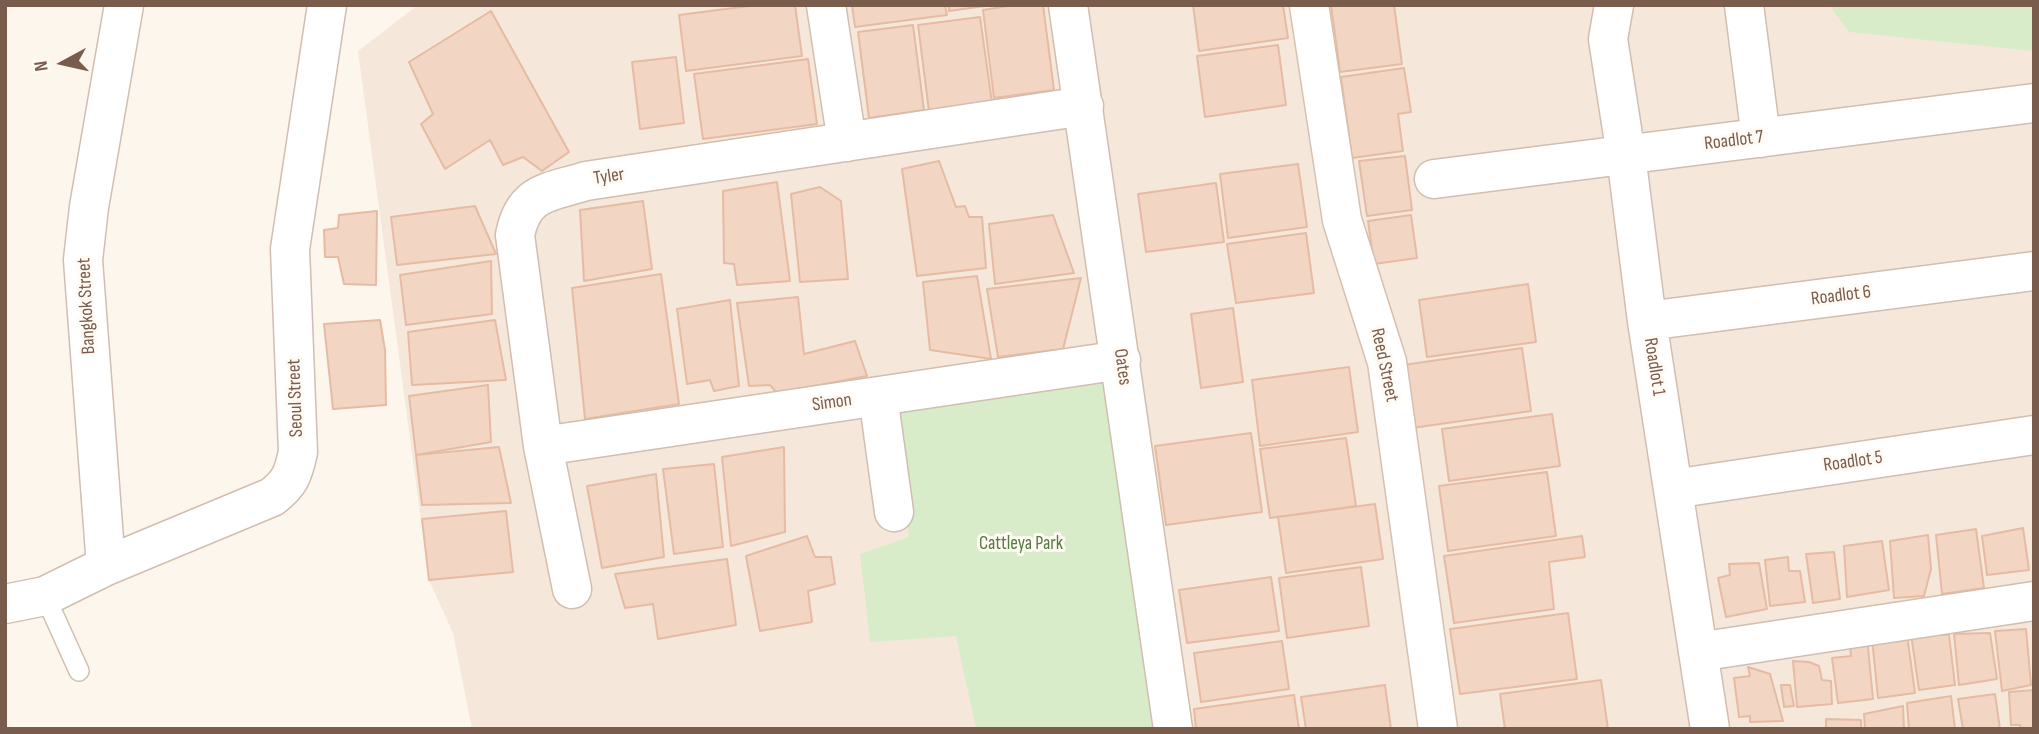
<!DOCTYPE html>
<style>
body{margin:0}
#map{position:relative;width:2039px;height:734px;overflow:hidden;background:#fdf6ec;font-family:"Sofia Sans Condensed",sans-serif}
canvas{display:block}
.frame{position:absolute;inset:0;border:7px solid #7a5c4d;pointer-events:none}
.north{position:absolute;left:28px;top:28px;width:70px;height:70px;-webkit-text-stroke:5px #fffaf3;paint-order:stroke;rotate:262deg;font-size:19px;font-weight:700;line-height:28px;text-align:center;color:#7a5c4d}
.north::after{content:'';display:block;margin:auto;width:24px;height:32px;background:#7a5c4d;clip-path:polygon(50% 0,100% 100%,50% 72%,0 100%)}
</style>
<div id="map">
<canvas width="2039" height="734"></canvas>
<div class="frame"></div>
<div class="north">N</div>
</div>
<script>
const g = document.querySelector('canvas').getContext('2d');
g.lineJoin = 'round';
function paint(path, color) { g.fillStyle = color; g.fill(path, 'evenodd'); }
function strokePath(path, color, width, dash) { g.strokeStyle = color; g.lineWidth = width; g.lineCap = dash ? 'butt' : 'round'; g.setLineDash(dash || []); g.stroke(path); }
function label(font, color, halo, rows, align = 'center') {
  g.font = font + ' "Sofia Sans Condensed",sans-serif'; g.lineWidth = 6; g.setLineDash([]); g.textBaseline = 'middle'; g.strokeStyle = halo; g.fillStyle = color; for (const [text, x, y, turn = 0] of rows) {
    g.save(); g.translate(x, y); g.rotate((+turn || 0) * Math.PI / 180); g.textAlign = isNaN(turn) ? turn : align; if (halo) g.strokeText(text, 0, 0); g.fillText(text, 0, 0); g.restore();
  }
}
const residential = new Path2D(`
 M418,5H2034V729H472L453,633L429,580L358,51Z`);
const green = new Path2D(`
 M1829,5H2034V51L1849,32Z
 M1111,371L1158,729H976L956,636L870,642L860,554L909,537L890,404Z`);
const building = new Path2D(`
 M757,5H795L802,56L686,71L679,15Z
 M852,5H945L947,15L855,27Z
 M949,5H992L949,11Z
 M1014,5H1043L1054,90L994,98L983,10Z
 M1193,5H1283L1288,38L1199,51Z
 M1331,5H1394L1402,64L1340,72Z
 M491,11L569,152L542,171L523,157L503,165L490,140L445,169L421,124L433,114L409,62Z
 M980,17L992,103L929,111L918,25Z
 M913,25L924,110L869,118L858,32Z
 M1278,45L1286,105L1205,117L1197,56Z
 M676,57L684,123L640,129L632,62Z
 M808,59L817,124L703,139L694,74Z
 M1404,68L1411,112L1398,114L1403,151L1352,158L1341,77Z
 M1405,156L1412,210L1367,216L1359,161Z
 M939,161L956,207L965,206L969,217H982L986,268L917,276L902,169Z
 M1298,164L1307,227L1228,238L1220,174Z
 M777,182L790,281L737,285L734,264L724,263L723,191Z
 M1216,183L1224,242L1146,252L1138,194Z
 M820,187L841,201L848,279L800,282L791,194Z
 M643,201L652,269L584,281L580,210Z
 M475,206L496,254L397,265L391,217Z
 M377,211L376,285L344,284L338,257H325L324,230L338,228L339,215Z
 M1053,215L1074,273L995,284L989,224Z
 M1411,215L1417,258L1374,264L1368,221Z
 M1306,233L1314,293L1236,303L1227,244Z
 M491,261L492,314L406,325L400,275Z
 M661,274L679,404L585,419L572,288Z
 M977,276L991,359L930,350L923,282Z
 M1081,278L1063,349L998,357L987,289Z
 M1528,284L1536,342L1427,357L1419,300Z
 M798,297L804,354L855,341L867,376L777,393L770,385L749,386L737,303Z
 M730,300L739,386L714,391L710,380L687,384L677,309Z
 M1233,308L1243,382L1201,388L1191,314Z
 M380,320L385,350L386,405L333,409L324,324Z
 M495,320L506,380L412,385L408,332Z
 M1522,348L1531,411L1412,428L1403,365Z
 M1349,367L1358,432L1260,446L1252,380Z
 M488,385L491,442L416,455L409,396Z
 M1552,414L1560,466L1449,481L1442,429Z
 M1251,433L1262,512L1166,525L1155,446Z
 M1346,438L1356,506L1270,518L1260,449Z
 M499,447L511,503L422,505L416,455Z
 M784,447L785,532L731,546L722,457Z
 M714,464L723,547L674,554L663,469Z
 M1547,472L1556,536L1448,551L1439,486Z
 M656,474L664,557L602,568L587,486Z
 M1375,504L1383,559L1286,573L1278,517Z
 M506,511L513,572L429,580L422,519Z
 M2023,528L2029,570L1987,575L1982,536Z
 M1976,529L1984,588L1942,594L1936,535Z
 M1928,535L1931,569L1924,596L1894,598L1890,541Z
 M807,536L815,557H831L835,584L808,591L812,622L760,631L746,556Z
 M1582,536L1585,557L1549,562L1554,609L1454,623L1444,556Z
 M1882,541L1889,590L1847,597L1844,546Z
 M1834,552L1840,599L1813,603L1806,554Z
 M1788,557L1789,571H1800L1805,602L1770,606L1765,560Z
 M727,559L736,625L658,639L653,604L625,608L615,574Z
 M1759,563L1767,609L1726,617L1718,578L1730,575L1729,564Z
 M1361,567L1369,626L1287,638L1279,578Z
 M1271,577L1279,631L1187,643L1179,590Z
 M1568,613L1577,679L1460,694L1450,629Z
 M2026,629L2031,685L2002,691L1995,631Z
 M1990,633L1997,679L1959,685L1954,634Z
 M1911,634L1949,635L1955,685L1919,690Z
 M1907,635L1915,693L1878,698L1872,639Z
 M1867,637L1873,699L1838,703L1832,658L1851,656L1849,638Z
 M1282,641L1289,689L1201,702L1194,653Z
 M1793,661L1809,662L1819,666L1822,680L1831,681L1832,704L1797,707Z
 M1748,667L1770,674L1783,721L1750,722V716L1739,717L1734,678L1750,676Z
 M1601,680L1608,729H1505L1500,694Z
 M1385,685L1391,729H1306L1301,697Z
 M1781,685H1790L1794,706L1784,707Z
 M2034,690V729H2021L2020,725H2011L2009,692Z
 M1995,694L2000,729H1963L1958,699Z
 M1294,695L1299,729H1196L1194,709Z
 M1951,696L1955,729H1909L1907,703Z
 M1903,706L1904,729H1865L1864,714Z
 M1826,719L1861,720V729H1826Z`);
const lane = new Path2D(`
 M45,596L79,671`);
const street = new Path2D(`
 M826,5L847,142
 M1068,5L1173,729
 M1614,5L1608,39L1626,155L1647,321L1710,729
 M1744,5L1761,138
 M1434,179L2034,103
 M1647,321L2034,271
 M878,396L894,512
 M543,446L1121,360
 M1673,489L2034,435
 M106,566L83,260L89,207L124,5
 M572,589L543,446L515,235C524,191 548,193 586,181L1084,106
 M5,604L45,596L106,566L272,497C290,483 293,475 298,452L290,249L327,5
 M1698,652L2034,601`);
const secondary = new Path2D(`
 M1309,5L1342,220L1387,362L1438,729`);
const streetNames = [
 ["Roadlot 7",1734,141,-7],
 ["Tyler",609,177,-9],
 ["Roadlot 6",1841,296,-7],
 ["Bangkok Street",87,306,-93],
 ["Reed Street",1384,365,78],
 ["Oates",1122,367,82],
 ["Roadlot 1",1654,367,81],
 ["Seoul Street",296,398,-92],
 ["Simon",832,403,-8],
 ["Roadlot 5",1853,462,-8]
];
const parkNames = [
 ["Cattleya Park",1021,544]
];
paint(residential, '#f5e8da');
paint(green, '#d8ecc9');
paint(building, '#f3d5c3');
strokePath(building, '#e6bba3', 2);
strokePath(lane, '#d1beb0', 22);
strokePath(street, '#d1beb0', 41);
strokePath(secondary, '#d6c0b0', 41);
strokePath(lane, '#fff', 19);
strokePath(street, '#fff', 38);
strokePath(secondary, '#fff', 38);
label('19px', '#7a5c4d', '#fffaf3', streetNames);
label('19px', '#537a41', '#fffaf3', parkNames);
</script>
